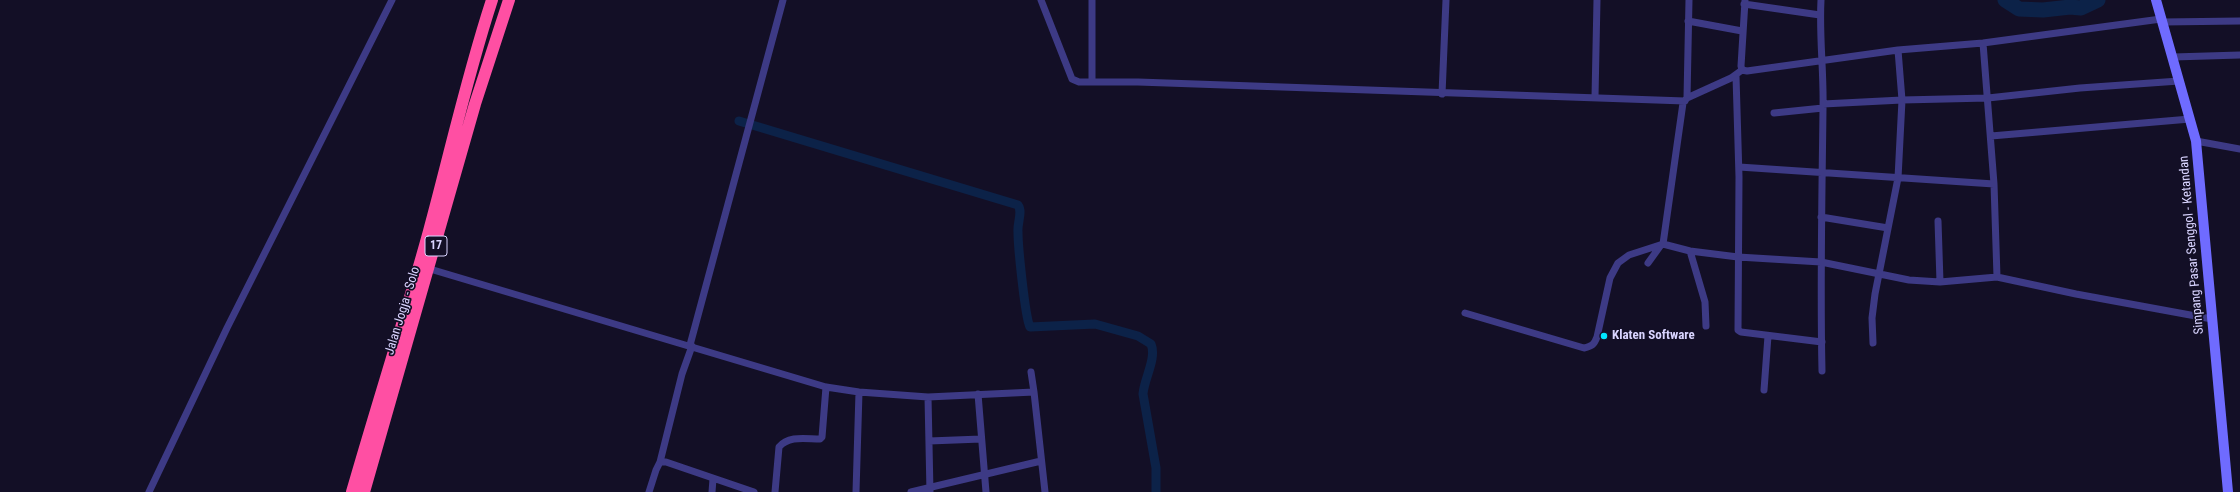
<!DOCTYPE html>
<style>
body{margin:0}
canvas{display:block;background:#130f26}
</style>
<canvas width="2240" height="492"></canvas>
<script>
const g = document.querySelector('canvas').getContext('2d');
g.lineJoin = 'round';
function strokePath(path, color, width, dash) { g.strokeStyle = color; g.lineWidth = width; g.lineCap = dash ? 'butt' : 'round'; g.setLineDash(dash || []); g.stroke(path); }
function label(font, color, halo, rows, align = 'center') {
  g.font = font + ' "Roboto Condensed",sans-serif'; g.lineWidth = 3.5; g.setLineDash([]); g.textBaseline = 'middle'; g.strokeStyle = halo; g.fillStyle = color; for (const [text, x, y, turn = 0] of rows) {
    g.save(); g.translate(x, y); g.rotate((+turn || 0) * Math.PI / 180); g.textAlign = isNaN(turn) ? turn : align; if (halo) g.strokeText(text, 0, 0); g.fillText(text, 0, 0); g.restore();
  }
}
const canal = new Path2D(`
 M739,121L1018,205C1023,212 1017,223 1018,232C1018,246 1025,317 1030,327L1095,324L1138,336L1151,344C1157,358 1144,379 1143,394L1156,468V492`);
const river = new Path2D(`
 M2005,0L2019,9L2043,10L2070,7L2081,8L2098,0`);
const street = new Path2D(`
 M1041,0L1072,79L1079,82H1138L1685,101
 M1092,0V82
 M1821,0C1819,37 1824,73 1823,109C1822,196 1820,284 1822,371
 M1744,4L1820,15
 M1688,21L1742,31
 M2163,22L2240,21
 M1983,43L1994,184
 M2173,57L2240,55
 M1742,70L1741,66L1745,1
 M1736,76L1739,177L1738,330L1741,332L1822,342
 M1442,94L1446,0
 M1595,97L1597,0
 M1687,98L1689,0
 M1823,104L1902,100L1988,98L2080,88L2179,81
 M1774,113L1823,108
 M1991,136L2190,119
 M2196,141L2240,149
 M1739,167L1994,184L1997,277
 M1821,217L1888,228
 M1938,221L1940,282
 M1663,244L1683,103L1687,98L1731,78L1742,70L1747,71L1898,50L1983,43L2161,19
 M1690,251L1705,302L1706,326
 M1648,263L1661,245
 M430,269L826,387L859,392L928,397L1034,392L1045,492
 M1465,313L1584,348C1592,346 1594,345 1597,337L1610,278L1618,263L1629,255L1663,244L1690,251L1738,257L1821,262L1909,280L1940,282L1997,277L2076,294L2212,319
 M1873,343L1872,318L1875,294L1898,178L1902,100L1898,50
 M690,345L783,0
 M1031,372L1034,392
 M1764,390L1768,336
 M978,394L986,492
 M928,397L930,492
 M929,441L981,439
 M660,462L682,374L692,346
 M149,492L227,328L392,0
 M649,492L656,470L660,462H666L754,492
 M712,492L713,479
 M775,492L779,447C789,435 806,439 820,439L822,437L826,387
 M856,492L859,392
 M911,492L1041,461`);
const secondary = new Path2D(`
 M2156,0L2196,141L2228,492`);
const highway = new Path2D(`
 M352,492C377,405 405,318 429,231C450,154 467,76 492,0
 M364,492L475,104L509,0`);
const markers = [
 [1604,336,4,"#00e5ff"]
];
const shields = [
 [436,246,22]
];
const shieldNames = [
 ["17",436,246]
];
const streetNames = [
 ["Simpang Pasar Senggol - Ketandan",2192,245,-95],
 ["Jalan Jogja - Solo",403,311,-73]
];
const poiNames = [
 ["Klaten Software",1612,336]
];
strokePath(canal, '#0c2248', 9);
strokePath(river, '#0c2248', 15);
strokePath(street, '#3d3a85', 7);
strokePath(secondary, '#6f6bff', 10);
strokePath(highway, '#ff4fa3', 12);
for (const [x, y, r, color] of markers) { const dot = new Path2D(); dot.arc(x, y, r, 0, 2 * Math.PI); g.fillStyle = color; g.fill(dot); strokePath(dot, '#130f26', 1.5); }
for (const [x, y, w] of shields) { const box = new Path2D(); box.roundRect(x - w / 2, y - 10, w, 20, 3); g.fillStyle = '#130f26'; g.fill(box); strokePath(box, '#d9d4ff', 1); }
label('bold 12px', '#d9d4ff', null, shieldNames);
label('13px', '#d9d4ff', '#130f26', streetNames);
label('bold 13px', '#d9d4ff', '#130f26', poiNames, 'left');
</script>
